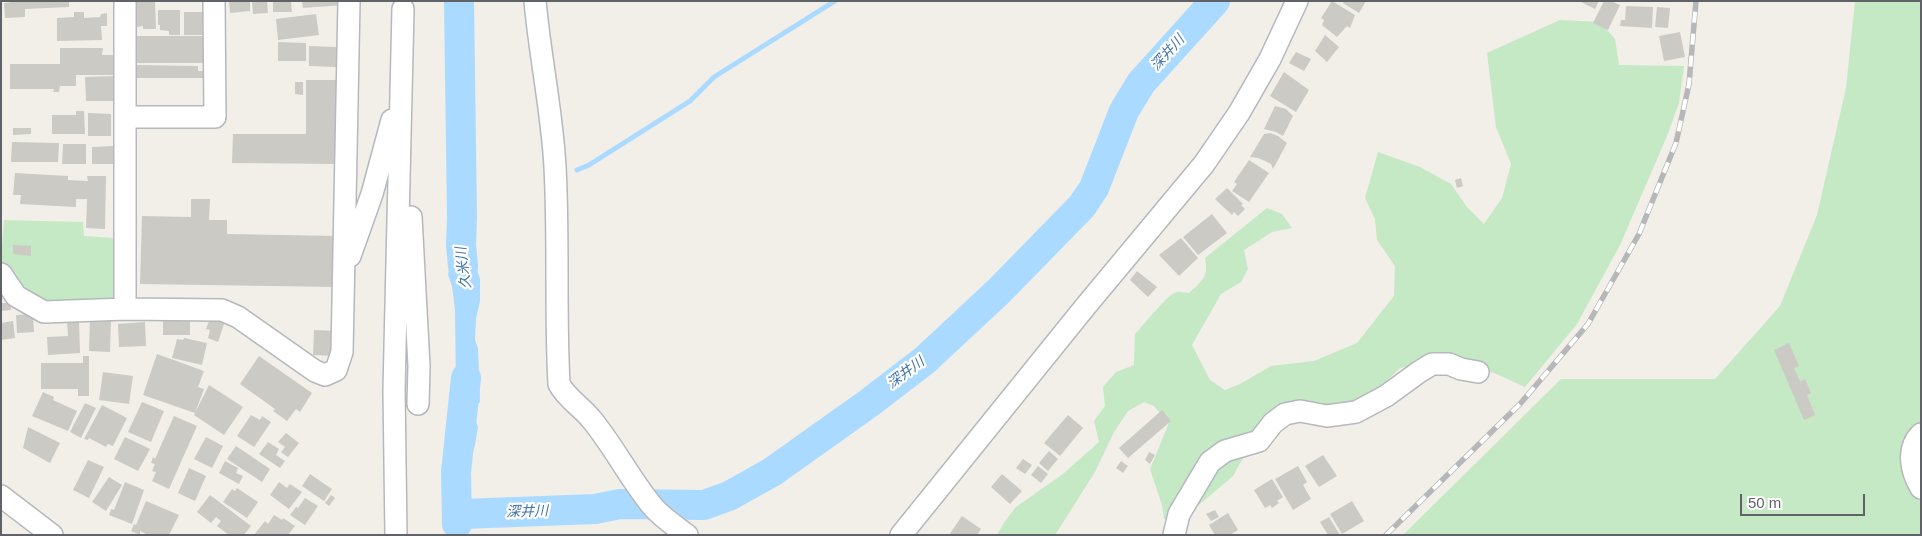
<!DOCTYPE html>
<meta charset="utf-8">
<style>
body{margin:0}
#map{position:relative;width:1922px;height:536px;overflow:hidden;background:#f1efe8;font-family:Helvetica,sans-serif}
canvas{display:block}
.frame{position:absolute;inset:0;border:2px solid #5f6368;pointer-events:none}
.scale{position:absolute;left:1740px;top:494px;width:125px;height:22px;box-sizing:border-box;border:2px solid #5f6368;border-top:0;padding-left:6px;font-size:15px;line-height:18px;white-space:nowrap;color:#5f6368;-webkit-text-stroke:4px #fff;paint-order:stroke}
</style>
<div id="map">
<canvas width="1922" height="536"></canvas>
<div class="frame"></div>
<div class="scale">50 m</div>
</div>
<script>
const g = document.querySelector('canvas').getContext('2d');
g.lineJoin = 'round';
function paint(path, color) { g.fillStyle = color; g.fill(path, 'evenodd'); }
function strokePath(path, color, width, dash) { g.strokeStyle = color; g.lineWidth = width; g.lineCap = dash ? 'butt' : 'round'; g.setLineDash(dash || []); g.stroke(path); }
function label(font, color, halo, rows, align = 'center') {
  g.font = font + ' Helvetica,"Noto Sans JP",sans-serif'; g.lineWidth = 4.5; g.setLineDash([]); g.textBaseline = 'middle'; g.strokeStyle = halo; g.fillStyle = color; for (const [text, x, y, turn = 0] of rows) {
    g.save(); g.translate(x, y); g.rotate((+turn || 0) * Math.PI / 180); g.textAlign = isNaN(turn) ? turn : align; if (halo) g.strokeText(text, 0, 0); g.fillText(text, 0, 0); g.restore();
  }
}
const green = new Path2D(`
 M1855,1H1921V535H1403L1561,379H1715L1780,306L1817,215L1846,88Z
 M1560,20L1600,22L1615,39L1619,65L1684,66L1679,103L1667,136L1620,245L1577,324L1525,387L1494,373L1441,360L1400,368L1368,399L1345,409L1302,405L1252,442L1233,476L1194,509L1178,525L1164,519L1162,505L1150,469L1169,423L1154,406L1144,402L1128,411L1114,432L1095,472L1055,535H997L1005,521L1016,507L1063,474L1099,442L1094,421L1105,406L1103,387L1116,372L1134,365L1135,334C1143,326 1168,293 1177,292C1180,291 1186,293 1189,293C1202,281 1209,277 1205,258L1267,208L1282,214L1292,228L1272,232L1244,250L1248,269L1241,282L1221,294L1192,345L1210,380L1225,390L1240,384L1271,366L1314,361L1357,343L1394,296L1395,266L1377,240L1375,219L1365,198L1378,152L1420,167L1451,184L1467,207L1484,224L1502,198L1511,164L1496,127L1487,53Z
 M4,220L83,222L84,236L114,238V303L45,307L29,299L5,268L1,259Z`);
const water = new Path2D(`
 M454,219L457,220L468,232L471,249L480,279V301L476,319L475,340L478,348L480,402L477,405L475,419L478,427L475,445L465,481L464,498L503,505L502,521L463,528L461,535H447L462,457L470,435L467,426L451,403V392L456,390L455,310L452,286L448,275L452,254Z`);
const stream = new Path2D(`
 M577,170L589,165L690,101L714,77L835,1`);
const river = new Path2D(`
 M459,1L462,217L461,245L463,266
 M462,514L595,509L620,504L704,505L729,496L772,472L869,403L925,360L999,291L1082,206L1094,188L1124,111L1141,83L1215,1
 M457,524L456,472L466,378`);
const building = new Path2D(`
 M18,1H69V7L25,9V17L5,18L4,3Z
 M136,1H155L156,29H143V26L137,27Z
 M229,1H250V11L230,13Z
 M252,1H267L268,13L253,14Z
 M273,1H291L292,12H273Z
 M302,1H343V5L303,8Z
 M1332,1L1355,15L1350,28L1347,26L1337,37L1322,25L1324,20L1321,18Z
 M1344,1H1366L1359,13L1343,3Z
 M1579,1H1599L1595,9Z
 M1604,1H1611L1620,5L1608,30L1593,23Z
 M1626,6L1653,7L1652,28L1620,26L1621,20H1625Z
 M1657,7L1670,8L1668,28L1655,27Z
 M158,10H180V35H169V31L160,30V25H158Z
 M74,12H84V18L100,17L101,14L107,13V26H101L102,40L57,41V18L74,17Z
 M184,12H205V35H184Z
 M316,14L319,35L278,40L276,19Z
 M1680,32L1685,57L1664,61L1659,36Z
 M1325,35L1339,47L1327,62L1315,51Z
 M135,36H205V63H134Z
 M278,42L306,43V61H278Z
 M309,46L336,47V67L309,66Z
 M60,48H103L102,55H116L115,75H76V86H60L59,92H53L54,89H10V64H60Z
 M1296,52L1311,59L1304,71L1289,63Z
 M136,65L198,66V71H204V78H136Z
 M1284,72L1309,90L1296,112L1270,96Z
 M116,76V101H86L85,77Z
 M306,80H338L337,164L232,163L233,134H306Z
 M295,82H303V95L295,94Z
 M1275,106L1286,109L1293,116L1283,136L1276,132L1264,129Z
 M76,111H84L85,134H52V115H76Z
 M88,113L111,114V136H88Z
 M13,128H31V134L13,135Z
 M1270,133L1278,136L1287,143L1273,169L1271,164L1265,161L1258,158L1250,157L1264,134Z
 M12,142L59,143L58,162H11Z
 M63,144H86V164H62Z
 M114,146V164H92V147Z
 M1249,160L1269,173L1249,202L1232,191L1237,184L1234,182Z
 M15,173L68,176V180L88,181L87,176H106L105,229L86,228L87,199H76V207L20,204L21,195H13Z
 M1461,178L1463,186L1457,188L1455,180Z
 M1227,188L1243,204L1241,205L1245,209L1238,216L1234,212L1232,215L1215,199Z
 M191,199H210L209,220H227V234L338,236L337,287L140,284L142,216L191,217Z
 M1212,214L1227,233L1198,255L1183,237Z
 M1181,238L1198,258L1179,276L1159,255Z
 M13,245L31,246V256L13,254Z
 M1137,271L1157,287L1148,297L1130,280Z
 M1,303H10L11,310L1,311Z
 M33,314L34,332L17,333L16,315Z
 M211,316L225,321L218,342L208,338L210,330L206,329Z
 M90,318L111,319L110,352L89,351Z
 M163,318H190V335H163Z
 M79,319L80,353L48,355L47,337L68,336L67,320Z
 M13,321L15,338L1,340V323Z
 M145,322L146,346L119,347L118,324Z
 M314,330L336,331L335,356L313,355Z
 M184,338L207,343L202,365L172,358L177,339L183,340Z
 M1789,343L1799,366L1794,368L1800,381L1805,379L1811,393L1807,395L1815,415L1804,420L1774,350Z
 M157,354L204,371L198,387L204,389L195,413L143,395Z
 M83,356H89V396H78V389H41V363H83Z
 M259,356L312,393L300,412L296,409L287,421L273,411L275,409L240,384Z
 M103,372L133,376L129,404L99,400Z
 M209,385L243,407L224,435L194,415Z
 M43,392L54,397L53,400L77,411L68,431L32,416Z
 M142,402L164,411L151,442L128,432Z
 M85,403L96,408L81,438L70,432Z
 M102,405L127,418L113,446L108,444L106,447L89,438L88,440L84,439Z
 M1162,410L1171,421L1128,458L1119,448Z
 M251,415L260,420L262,416L271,422L254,447L237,436Z
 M1068,415L1083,428L1060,456L1044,443Z
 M174,416L197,426L169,489L152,481L156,472L152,471L155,464L151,463L153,457L155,459Z
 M28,427L60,443L50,463L23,448Z
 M286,433L299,443L288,457L281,452L285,447L278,442Z
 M125,437L150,449L138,471L114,459Z
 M206,437L223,446L212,468L194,459Z
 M268,442L279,449L276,455L285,461L280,468L259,454Z
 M236,446L270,469L262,482L227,459Z
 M1049,451L1058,459L1048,471L1039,463Z
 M1149,452L1155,455L1150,464L1145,460Z
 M1323,455L1337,476L1319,487L1305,466Z
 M1023,459L1032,465L1025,474L1016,468Z
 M88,460L104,467L89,498L73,490Z
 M225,461L238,468L236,473L243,476L239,484L219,473Z
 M1121,461L1128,466L1123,473L1116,468Z
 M1038,466L1048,474L1041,483L1031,475Z
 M1298,466L1307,482L1303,485L1311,499L1293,510L1275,479Z
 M189,468L206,476L195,501L178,493Z
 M310,474L332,489L324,501L302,486Z
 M1002,474L1022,491L1010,504L991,487Z
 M109,477L122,485L106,511L92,502Z
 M1272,479L1283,497L1277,501L1279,503L1272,508L1270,505L1265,508L1254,490Z
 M125,482L144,490L132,524L109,515L111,509L114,510Z
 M279,482L287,488L290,484L302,492L289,509L270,495Z
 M237,488L258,502L247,518L223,502L232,489L235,491Z
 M210,495L251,526L244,535H229L217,526L221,521L216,517L211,523L197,512Z
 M331,495L335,498L329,506L325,503Z
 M305,498L318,506L305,525L290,515L296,507L298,508Z
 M146,501L179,515L169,535H148L140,531V535L131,531L134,524L136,525Z
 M1352,501L1364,521L1342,534L1330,514Z
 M1215,510L1219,517L1211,521L1206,514Z
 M1228,513L1238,530L1230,535H1215L1209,525Z
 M274,515L282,520L283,518L295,526L288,535H254L265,521L268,524Z
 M962,516L981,529L977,535H949Z
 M1329,517L1340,535H1328L1320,522Z`);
const minor = new Path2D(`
 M535,1C540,57 552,111 555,167C559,239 555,312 559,384C567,399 582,407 592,420C615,448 631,481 654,508C663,518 675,526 687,535
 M125,117H215L214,1
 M411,217L419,366L418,404
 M350,256L372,194L392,120
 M1,274L16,296L44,312L125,309L222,310L238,317L315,371L325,375L336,370L342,352L349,1
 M125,309V1
 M1921,434C1906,449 1911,471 1921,488
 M1,496L52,535
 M396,535L394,390L403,9
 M901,535L1085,307L1204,164L1239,113L1270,59L1297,1
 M1174,535L1179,514L1210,462L1225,451L1259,441L1273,423L1285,414L1300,411L1327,416L1356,412L1386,396L1419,372L1432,364H1449L1461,369L1478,372`);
const rail = new Path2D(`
 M1386,535L1520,404L1588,324L1639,234L1676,143L1689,84L1696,1`);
const waterNames = [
 ["深井川",1168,53,-48],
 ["久米川",464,268,-97],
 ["深井川",906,373,-37],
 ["深井川",527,512,-2]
];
paint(green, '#c5e8c5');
paint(water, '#aadaff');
strokePath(stream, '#aadaff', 5);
strokePath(river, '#aadaff', 30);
paint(building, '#cccac5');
strokePath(minor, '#b5b8bc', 24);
strokePath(minor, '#fff', 21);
strokePath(rail, '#b6b7b8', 5.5);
strokePath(rail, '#fff', 4, [11]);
label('italic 14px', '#4174aa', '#fff', waterNames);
</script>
